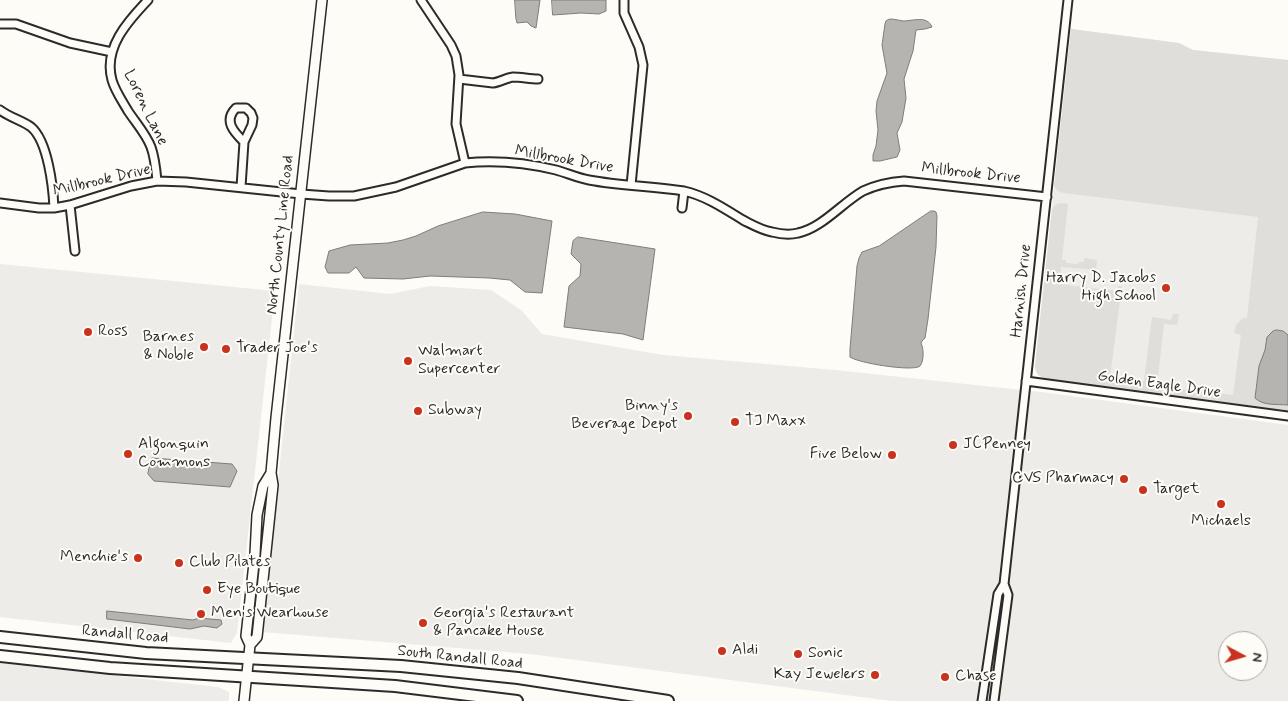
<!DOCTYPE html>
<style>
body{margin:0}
#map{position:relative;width:1288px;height:701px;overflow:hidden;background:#fdfcf7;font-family:Mynerve,sans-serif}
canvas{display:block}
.north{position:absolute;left:1218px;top:631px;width:50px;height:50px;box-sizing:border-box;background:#fdfcf7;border:1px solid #a9a8a5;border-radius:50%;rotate:96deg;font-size:14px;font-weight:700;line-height:20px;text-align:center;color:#2b2b2b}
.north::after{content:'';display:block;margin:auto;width:18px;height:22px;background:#c8321e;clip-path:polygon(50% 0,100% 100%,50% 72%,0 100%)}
</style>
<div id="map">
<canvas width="1288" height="701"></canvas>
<div class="north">N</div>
</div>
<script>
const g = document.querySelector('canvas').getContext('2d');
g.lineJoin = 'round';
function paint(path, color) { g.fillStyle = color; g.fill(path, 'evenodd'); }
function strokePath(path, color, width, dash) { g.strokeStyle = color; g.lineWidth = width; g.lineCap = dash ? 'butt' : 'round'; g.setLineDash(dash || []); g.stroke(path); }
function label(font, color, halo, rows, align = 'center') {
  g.font = font + ' Mynerve,sans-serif'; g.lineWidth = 4; g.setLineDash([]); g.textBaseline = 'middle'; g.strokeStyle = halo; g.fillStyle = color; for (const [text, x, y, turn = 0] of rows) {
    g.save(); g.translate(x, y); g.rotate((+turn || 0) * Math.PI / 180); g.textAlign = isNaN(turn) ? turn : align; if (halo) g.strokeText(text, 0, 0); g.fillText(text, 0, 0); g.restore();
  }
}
const built = new Path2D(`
 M1071,29L1179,43L1193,50L1288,60V411L1049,379L1042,378L1038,375L1036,371L1035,366Z
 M0,264L275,291L237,633L231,643L0,617Z
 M299,284L390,294L430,286L491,290L521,310L542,334L663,355L835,370L1041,392L1288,425V701H892L530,654L262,632ZM1228,641H1258V671H1228Z
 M0,663L218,687L229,692V701H0Z`);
const green = new Path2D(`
 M1071,29L1179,43L1193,50L1288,60V411L1049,379C1040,377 1036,375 1035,366L1052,210C1055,202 1061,203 1068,204L1062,260H1066V263L1078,264V262H1084V258L1097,260L1096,270L1061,267L1059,284L1117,291L1118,286H1122L1110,377L1144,381L1152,317L1171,320L1173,314H1179L1177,325L1164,324L1157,386L1233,395L1241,335L1234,333L1236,325L1243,318H1247L1258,217L1064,193C1059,192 1057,190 1054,186Z`);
const water = new Path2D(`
 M515,0H540L536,28L531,26L527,22L517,23L516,19Z
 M552,0H606V11L599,14L581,13L553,15Z
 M890,19C894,19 898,20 903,21C913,21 927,15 932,27L925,29L916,30L913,51L904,79L906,98L902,122L897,133L900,150L897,157L880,161H873V155L876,146L878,130L876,111L877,101L887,73L882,45L885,24L886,21Z
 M931,211H934L936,212L937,216L936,247L928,319L925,338L922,341L921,343C924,349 924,361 920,366C913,372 858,363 850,357V349L857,266L859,258L862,252L879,246Z
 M483,212L515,214L552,221L542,293L525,292L510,280L489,278L430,276L403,279L364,278L356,267L349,273H328L325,267L329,251L350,245L388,243L403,240L416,236L438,226Z
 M578,237L655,249L643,340L623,334L564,327L569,286L580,276L581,264L571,254L573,241Z
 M1277,330L1283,331L1288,335V405C1277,404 1263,406 1255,398L1259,366L1265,350L1267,337L1273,331Z
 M152,458L232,464L237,471L230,487L154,481L148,474Z
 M107,611L193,620L199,618L221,620L222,624L217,628L204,626L190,629L107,619Z`);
const street = new Path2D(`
 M148,0C128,21 103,48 112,80C115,91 123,102 128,111C136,123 146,134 151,147C155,158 156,170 157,181
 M421,0L451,45L456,56L459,75L456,124L465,163
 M624,0V13L639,47L643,65L631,185
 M0,24H16L70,43L112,52
 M459,79L493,83C500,82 506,78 513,77C521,77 530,79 538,79
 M0,110C9,117 23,121 31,127C48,141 53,187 54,208
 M241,187L244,142L252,125L253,118L251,113L246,108H236C223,121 234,132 244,142
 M0,203L39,208H54L70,205L131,186L157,181L186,182L301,194L329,196H354L396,187L465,163C495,160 527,163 556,170C567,173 578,178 589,180C621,186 653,186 684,191C706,196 725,209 743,220C753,225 761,230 772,232C780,234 790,235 798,233C822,228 842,203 863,191C876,185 890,182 904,181L1047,197
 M70,205L75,251
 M682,208L684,191
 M1026,381L1288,416
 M982,701L998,594L1004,584L1068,0
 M994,701L1008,595L1004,584`);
const secondary = new Path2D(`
 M250,645L246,636L255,554L257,515L263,486L271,473
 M244,701L250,645L257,637L273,485L271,473L276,418L322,0`);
const primary = new Path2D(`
 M0,637L146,653L401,666L518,678L668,701
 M0,656L110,668L395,686L517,701`);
const markers = [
 [1166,288,5,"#c8321e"],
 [88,332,5,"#c8321e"],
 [204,347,5,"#c8321e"],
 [226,349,5,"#c8321e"],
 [408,361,5,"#c8321e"],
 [418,411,5,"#c8321e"],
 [688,416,5,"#c8321e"],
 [735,422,5,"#c8321e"],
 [953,445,5,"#c8321e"],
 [128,454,5,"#c8321e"],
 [892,455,5,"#c8321e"],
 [1124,479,5,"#c8321e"],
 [1143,490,5,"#c8321e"],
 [1221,504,5,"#c8321e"],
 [138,558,5,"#c8321e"],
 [179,563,5,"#c8321e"],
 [207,590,5,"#c8321e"],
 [201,614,5,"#c8321e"],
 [423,623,5,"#c8321e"],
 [722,651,5,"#c8321e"],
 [798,654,5,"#c8321e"],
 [875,675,5,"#c8321e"],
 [945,677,5,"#c8321e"]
];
const streetNames = [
 ["Loren Lane",145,108,64],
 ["Millbrook Drive",564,160,10],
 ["Millbrook Drive",971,174,6],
 ["Millbrook Drive",102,181,-13],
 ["North County Line Road",281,235,-84],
 ["Harnish Drive",1022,291,-84],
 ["Golden Eagle Drive",1159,385,8],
 ["Randall Road",125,635,5],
 ["South Randall Road",460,658,6]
];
const poiNames = [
 ["Harry D. Jacobs",1156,279,"right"],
 ["High School",1156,297,"right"],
 ["Ross",98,332],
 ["Barnes",194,338,"right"],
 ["& Noble",194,356,"right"],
 ["Trader Joe's",236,349],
 ["Walmart",418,352],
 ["Supercenter",418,370],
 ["Binny's",678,407,"right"],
 ["Beverage Depot",678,425,"right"],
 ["Subway",428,411],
 ["TJ Maxx",745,422],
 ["Algonquin",138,445],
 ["Commons",138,463],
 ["JCPenney",963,445],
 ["Five Below",882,455,"right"],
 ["CVS Pharmacy",1114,479,"right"],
 ["Target",1153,490],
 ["Michaels",1221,522,"center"],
 ["Menchie's",128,558,"right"],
 ["Club Pilates",189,563],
 ["Eye Boutique",217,590],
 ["Men's Wearhouse",211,614],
 ["Georgia's Restaurant",433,614],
 ["& Pancake House",433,632],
 ["Aldi",732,651],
 ["Sonic",808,654],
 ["Kay Jewelers",865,675,"right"],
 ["Chase",955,677]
];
paint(built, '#edece8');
paint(green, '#dfdeda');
paint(water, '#b5b4b1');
strokePath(water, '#7e7d7b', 1);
strokePath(street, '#2b2b2b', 11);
strokePath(secondary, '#2b2b2b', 12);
strokePath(primary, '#2b2b2b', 14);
strokePath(street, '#fdfcf7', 7);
strokePath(secondary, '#fdfcf7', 9);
strokePath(primary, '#fdfcf7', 10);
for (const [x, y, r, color] of markers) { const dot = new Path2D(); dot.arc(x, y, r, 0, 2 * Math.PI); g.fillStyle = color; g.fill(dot); strokePath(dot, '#fdfcf7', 2); }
label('16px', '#2b2b2b', '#fdfcf7', streetNames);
label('16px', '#2b2b2b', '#fdfcf7', poiNames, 'left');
</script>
